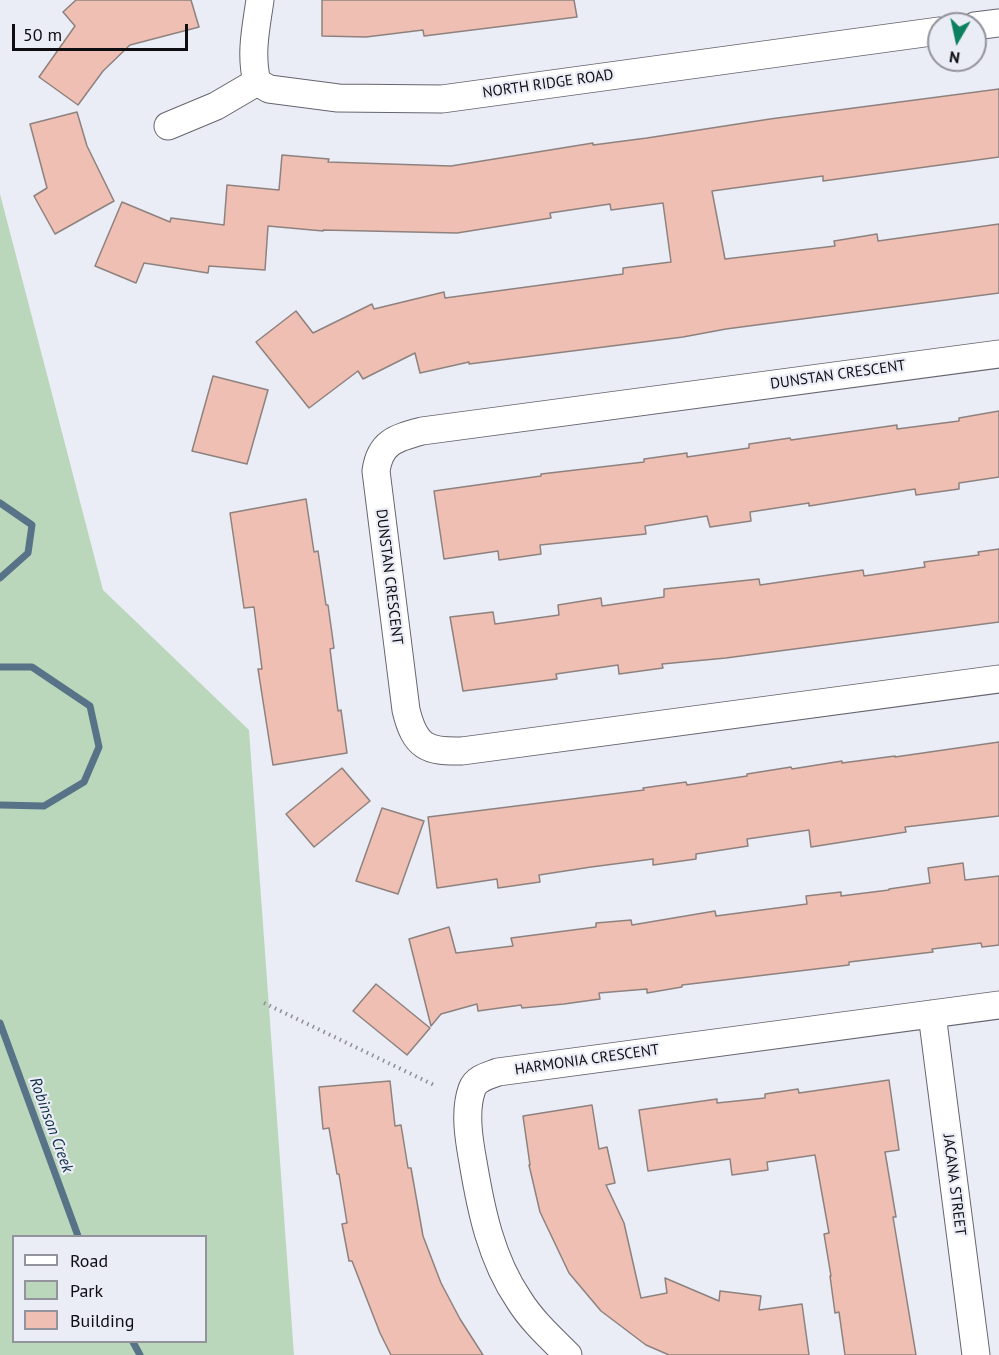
<!DOCTYPE html>
<style>
body{margin:0}
#map{position:relative;width:999px;height:1355px;overflow:hidden;background:#eaecf6;font-family:"PT Sans",sans-serif}
canvas{display:block}
.legend{position:absolute;left:12px;top:1235px;width:195px;height:108px;box-sizing:border-box;background:#eaecf6;border:2px solid #92939b;margin:0;padding:8px 10px;list-style:none;font-size:18px;color:#0e0e12}
.legend li{display:flex;align-items:center;gap:12px;height:30px}
.legend b{width:30px;border:2px solid #92939b}
.north{position:absolute;left:927px;top:12px;width:60px;height:60px;box-sizing:border-box;background:#eaecf6;border:2px solid #92939b;border-radius:50%;rotate:189deg;font-size:16px;font-weight:700;line-height:24px;text-align:center;color:#0e0e12}
.north::after{content:'';display:block;margin:auto;width:21px;height:27px;background:#0d815f;clip-path:polygon(50% 0,100% 100%,50% 72%,0 100%)}
.scale{position:absolute;left:12px;top:24px;width:176px;height:27px;box-sizing:border-box;border:3px solid #0e0e12;border-top:0;padding-left:8px;font-size:18px;line-height:21px;white-space:nowrap;color:#0e0e12;-webkit-text-stroke:4px #eaecf6;paint-order:stroke}
</style>
<div id="map">
<canvas width="999" height="1355"></canvas>
<ul class="legend">
<li><b style="height:8px;background:#fff"></b>Road</li>
<li><b style="height:16px;background:#bbd7bb"></b>Park</li>
<li><b style="height:16px;background:#efbfb3"></b>Building</li>
</ul>
<div class="north">N</div>
<div class="scale">50 m</div>
</div>
<script>
const g = document.querySelector('canvas').getContext('2d');
g.lineJoin = 'round';
function paint(path, color) { g.fillStyle = color; g.fill(path, 'evenodd'); }
function strokePath(path, color, width, dash) { g.strokeStyle = color; g.lineWidth = width; g.lineCap = dash ? 'butt' : 'round'; g.setLineDash(dash || []); g.stroke(path); }
function label(font, color, halo, rows, align = 'center') {
  g.font = font + ' "PT Sans",sans-serif'; g.lineWidth = 4.5; g.setLineDash([]); g.textBaseline = 'middle'; g.strokeStyle = halo; g.fillStyle = color; for (const [text, x, y, turn = 0] of rows) {
    g.save(); g.translate(x, y); g.rotate((+turn || 0) * Math.PI / 180); g.textAlign = isNaN(turn) ? turn : align; if (halo) g.strokeText(text, 0, 0); g.fillText(text, 0, 0); g.restore();
  }
}
const green = new Path2D(`
 M0,194L103,590L249,730L294,1355H0ZM14,1236H206V1342H14Z`);
const stream = new Path2D(`
 M0,503L32,525L28,553L0,578
 M0,667H32L90,706L99,747L84,782L44,806L0,805
 M0,1023L78,1236
 M133,1342L140,1355`);
const building = new Path2D(`
 M76,0H191L199,27L130,45L103,71L78,105L39,77L75,26L63,12Z
 M322,0H574L577,17L424,36L423,30L366,37L322,36Z
 M999,89V157L823,181V176L712,191L725,259L835,246L834,241L877,234L878,241L999,224V293L726,329L683,337L469,364V362L420,373L415,353L363,379L358,371L309,408L256,342L296,311L313,333L372,304L374,309L444,292L445,298L623,274V268L671,262L663,203L611,210L610,204L550,213L551,218L457,233L323,230V231L268,226L265,270L209,266L208,273L144,263L136,283L95,266L122,202L170,222L171,218L224,225L227,185L279,190L282,155L329,159L328,162L451,166L593,143V145L647,138L770,119Z
 M77,112L87,146L114,201L55,234L34,196L47,188L30,124Z
 M213,376L268,390L247,464L192,451Z
 M999,411V477L959,483V489L916,495L915,489L809,506V503L750,512L751,521L710,527L707,516L645,526L646,534L540,545L541,554L499,560L498,551L444,559L434,491L541,476V474L644,462V459L687,453V457L749,448V444L790,438L791,440L897,425V429L959,421V418Z
 M306,499L314,552L318,551L326,605H328L334,648L330,649L338,711L341,710L347,753L273,765L258,669H262L254,607L244,608L230,513Z
 M999,549V622L726,658L662,664L663,668L619,674L618,665L556,674L557,679L463,691L450,617L493,612L495,624L559,615L558,605L601,598L602,606L664,597V589L759,579L760,585L863,570L864,576L925,567L924,562L979,555L978,552Z
 M999,742V816L905,827L906,832L811,847L809,830L747,839L748,846L696,854V859L653,865V859L591,867L539,875L540,882L498,888L497,879L437,888L428,817L644,790L643,788L686,782L687,785L747,776V774L791,767L792,769L842,761V763L895,756V757Z
 M342,768L370,801L314,847L286,814Z
 M382,808L424,821L398,894L356,881Z
 M963,863L965,880L999,876V945L982,947L981,943L932,949L933,952L849,962V965L682,985V987L647,993V989L599,993L600,999L564,1004L522,1008L521,1005L478,1011L477,1004L441,1014L431,1026L409,939L449,927L456,953L513,946L511,938L596,927V923L631,920L632,925L715,911L716,916L807,904L806,896L841,892V896L889,890V889L930,883L928,868Z
 M376,984L430,1028L407,1055L353,1011Z
 M889,1080L899,1150L885,1152L896,1217H893L916,1355H845L839,1312L835,1313L830,1276H831L824,1234L829,1233L815,1155L767,1162L768,1170L732,1175L730,1159L648,1171L639,1110L717,1099V1103L765,1098V1094L798,1089L799,1093Z
 M390,1081L395,1126L401,1125L408,1168H411L423,1236L441,1283L460,1319L483,1355H391L380,1333L352,1261H349L342,1224L347,1223L339,1174H337L329,1128L323,1129L319,1087Z
 M592,1105L599,1149L607,1147L615,1183L606,1185L624,1223L641,1298L667,1293L665,1278L719,1301L720,1291L761,1296L759,1310L802,1304L809,1355H669L646,1345L601,1311L569,1273L540,1212L529,1165H530L523,1116Z`);
const path = new Path2D(`
 M264,1003L434,1085`);
const street = new Path2D(`
 M975,26L999,23
 M257,82L269,89L338,98L442,99L939,31
 M257,82C250,54 256,28 260,0
 M168,126L216,106L257,82
 M999,354L422,431C396,438 380,442 376,471L406,710C415,747 427,752 462,751L999,679
 M932,1014L976,1355
 M568,1355C551,1338 532,1321 519,1300C491,1259 481,1210 473,1162C469,1140 464,1111 472,1089C476,1078 488,1076 498,1072L999,1005`);
const streetNames = [
 ["NORTH RIDGE ROAD",548,84,-8],
 ["DUNSTAN CRESCENT",838,375,-8],
 ["DUNSTAN CRESCENT",389,577,83],
 ["HARMONIA CRESCENT",587,1060,-8],
 ["JACANA STREET",954,1185,83]
];
const waterNames = [
 ["Robinson Creek",51,1125,70]
];
paint(green, '#bbd7bb');
strokePath(stream, '#587387', 7);
paint(building, '#efbfb3');
strokePath(building, '#8e827f', 1.5);
strokePath(street, '#64656e', 29);
strokePath(path, '#8d8e95', 4, [1.5, 4.5]);
strokePath(street, '#fff', 27);
label('15px', '#0e0e12', '#eaecf6', streetNames);
label('italic 16px', '#0c2e42', '#eaecf6', waterNames);
</script>
